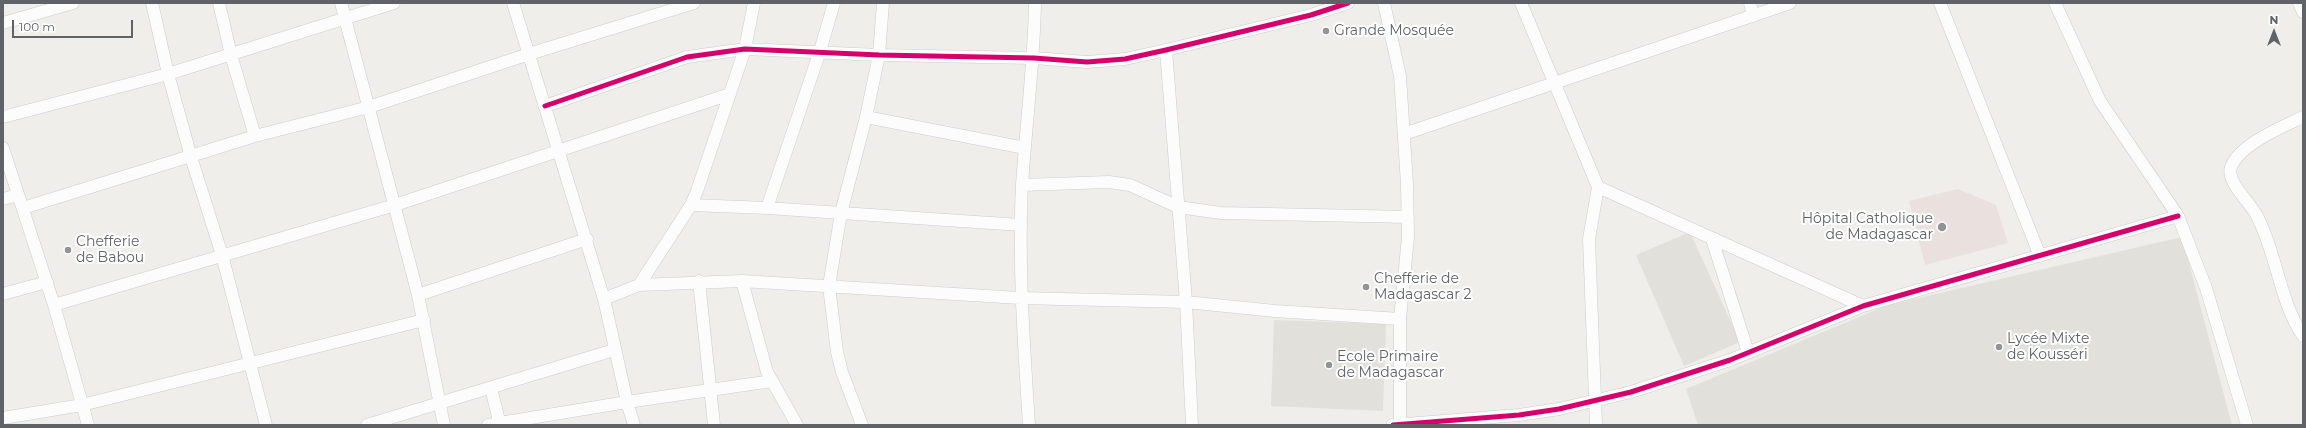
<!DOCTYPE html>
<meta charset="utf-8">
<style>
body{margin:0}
#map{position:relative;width:2306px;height:428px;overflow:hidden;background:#efeeea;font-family:Montserrat,sans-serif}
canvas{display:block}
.frame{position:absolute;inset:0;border:4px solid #5f6368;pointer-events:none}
.north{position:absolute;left:2254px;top:12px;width:40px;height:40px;-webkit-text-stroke:3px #fff;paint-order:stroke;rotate:0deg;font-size:11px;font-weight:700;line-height:16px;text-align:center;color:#5f6368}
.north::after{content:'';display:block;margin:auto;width:14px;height:18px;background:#5f6368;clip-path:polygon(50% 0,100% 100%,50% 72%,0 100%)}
.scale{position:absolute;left:12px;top:20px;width:121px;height:18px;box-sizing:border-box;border:2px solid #5f6368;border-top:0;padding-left:5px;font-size:12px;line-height:14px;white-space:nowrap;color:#5f6368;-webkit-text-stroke:3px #fff;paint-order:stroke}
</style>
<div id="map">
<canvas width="2306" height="428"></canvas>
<div class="frame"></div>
<div class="north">N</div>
<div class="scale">100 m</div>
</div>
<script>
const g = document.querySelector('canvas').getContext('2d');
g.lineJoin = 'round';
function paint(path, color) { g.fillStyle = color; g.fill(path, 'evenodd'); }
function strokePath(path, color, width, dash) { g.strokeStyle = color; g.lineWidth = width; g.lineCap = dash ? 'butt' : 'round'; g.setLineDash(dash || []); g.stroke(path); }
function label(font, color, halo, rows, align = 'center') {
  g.font = font + ' Montserrat,sans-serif'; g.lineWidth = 4; g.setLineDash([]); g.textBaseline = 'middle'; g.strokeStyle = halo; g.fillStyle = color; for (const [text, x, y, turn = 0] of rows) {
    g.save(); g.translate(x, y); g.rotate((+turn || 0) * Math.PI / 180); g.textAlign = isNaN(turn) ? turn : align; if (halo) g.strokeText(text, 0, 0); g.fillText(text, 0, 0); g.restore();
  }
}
const education = new Path2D(`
 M1690,232L1740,342L1684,366L1636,255Z
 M2182,237L2232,425H1698L1686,389L1888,305Z
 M1274,320L1386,324L1383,411L1271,406Z`);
const medical = new Path2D(`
 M1958,189L1996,205L2008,243L1925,265L1909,201Z`);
const minor = new Path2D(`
 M152,3L168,74L191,157L222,255L266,425
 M219,3L231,55L255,136
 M341,3L418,295L444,425
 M513,3L604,299L627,402L634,425
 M1384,3L1400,76L1407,184L1408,237L1400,319V425
 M1521,3L1598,187L1863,306
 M1750,3L1753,16
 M1940,3L2040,256
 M2055,3L2100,101L2178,216L2206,288L2247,425
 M2299,3L2303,12
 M3,23L73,3
 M1166,50L1186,302L1192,425
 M545,106L687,57L745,49L879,55L1034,58L1087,62L1125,59L1166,50L1311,15L1348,3
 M3,117L168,74L394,3
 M866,117L1025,148
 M2303,117C2282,127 2240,144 2231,167C2226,182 2250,202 2257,216C2277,254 2279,300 2303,336
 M1404,134L1790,3
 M3,148L54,305L88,425
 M1022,185L1109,182L1130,185L1178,207L1221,213L1408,217
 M3,199L18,195
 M691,205L767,208L1021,225
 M23,208L255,136L369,107L529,54L694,3
 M767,208L820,51L834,3
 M1712,239L1748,352
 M699,281L714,425
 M742,281L767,372L797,425
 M639,285L691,205L697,191L745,49L754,3
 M3,294L47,282
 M418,295L587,239
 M604,299L639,285L742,281L1020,298L1186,302L1275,311L1400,319
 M54,305L395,205L730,94
 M491,388L500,425
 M3,418L82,405L424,320
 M367,425L614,350
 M488,425L627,402L772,381
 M862,425L842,372L837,352L829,286L841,213L866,117L879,55L883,3
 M1029,425C1024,345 1018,265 1022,185C1026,124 1034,64 1035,3
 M1393,425L1519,415L1559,409L1631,392L1730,360L1863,306L2178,216
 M1596,425L1589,239L1598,187`);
const cycleway = new Path2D(`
 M545,106L687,57L745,49L879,55L1034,58L1087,62L1125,59L1166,50L1311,15L1348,3
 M1393,425L1519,415L1559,409L1631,392L1730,360L1863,306L2178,216`);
const markers = [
 [1326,31,4,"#919496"],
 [1942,227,5,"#919496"],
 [68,250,4,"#919496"],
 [1366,287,4,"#919496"],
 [1999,347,4,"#919496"],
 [1329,365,4,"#919496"]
];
const poiNames = [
 ["Grande Mosquée",1334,31],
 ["Hôpital Catholique",1933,219,"right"],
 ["de Madagascar",1933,235,"right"],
 ["Chefferie",76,242],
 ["de Babou",76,258],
 ["Chefferie de",1374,279],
 ["Madagascar 2",1374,295],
 ["Lycée Mixte",2007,339],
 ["de Kousséri",2007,355],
 ["Ecole Primaire",1337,357],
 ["de Madagascar",1337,373]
];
paint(education, '#e2e0da');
paint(medical, '#eae0de');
strokePath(minor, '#cbcccc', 13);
strokePath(minor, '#fdfcfc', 12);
strokePath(cycleway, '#d6006c', 5);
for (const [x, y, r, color] of markers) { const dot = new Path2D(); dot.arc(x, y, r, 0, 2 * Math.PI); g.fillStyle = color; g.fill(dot); strokePath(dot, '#fff', 1.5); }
label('14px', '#5f6368', '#fff', poiNames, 'left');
</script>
